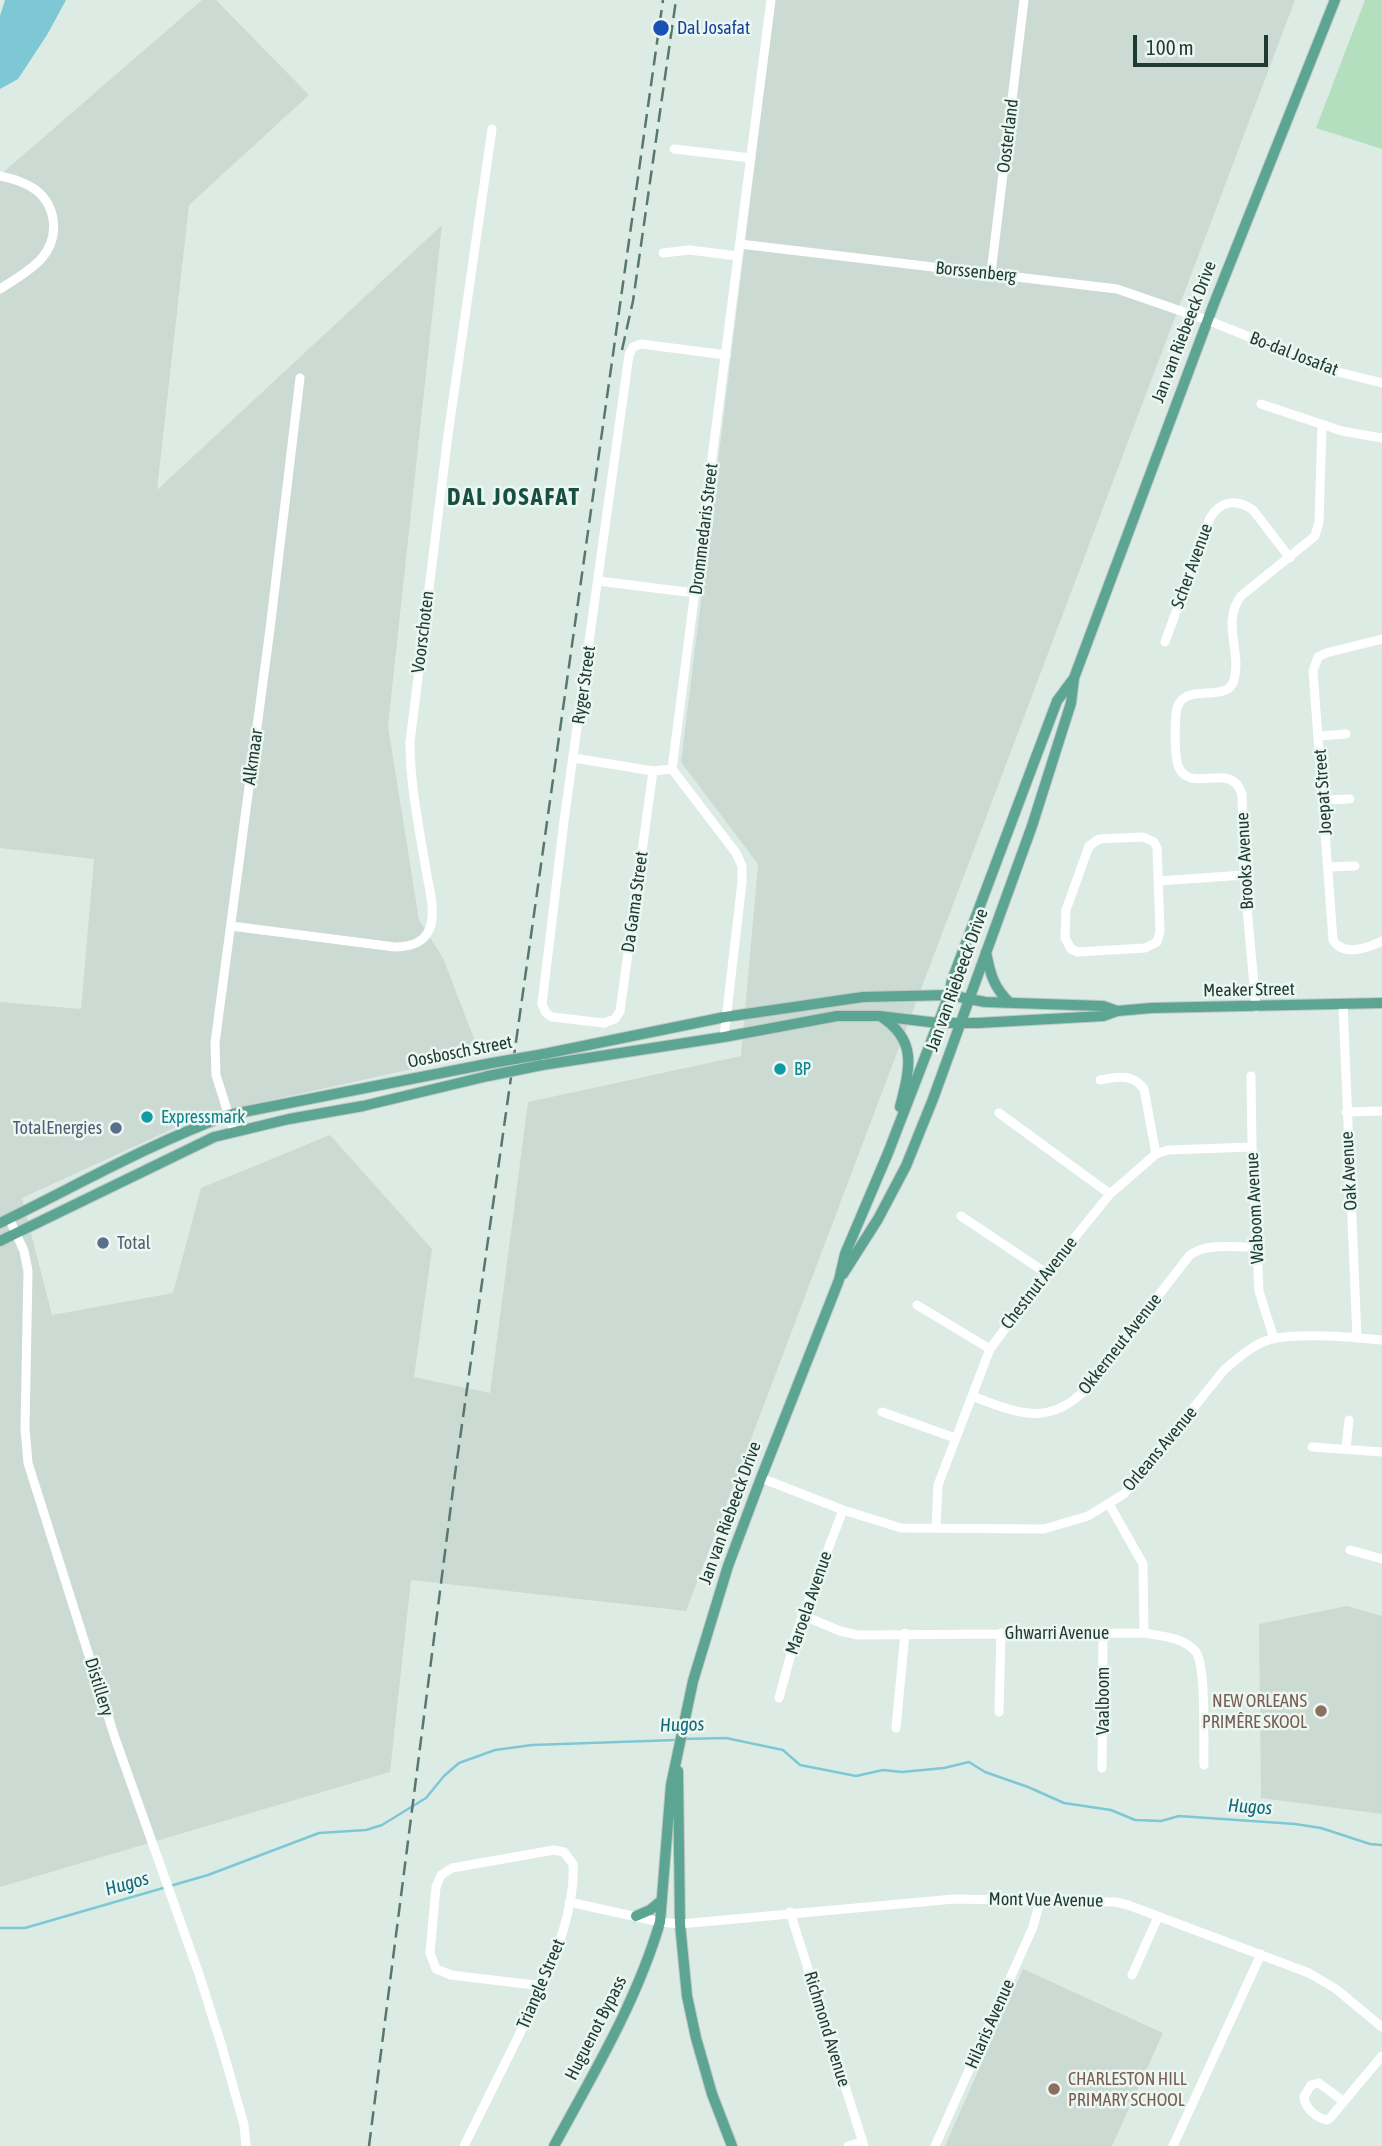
<!DOCTYPE html>
<meta charset="utf-8">
<style>
body{margin:0}
#map{position:relative;width:1382px;height:2146px;overflow:hidden;background:#ddebe5;font-family:"Asap Condensed",sans-serif}
canvas{display:block}
.scale{position:absolute;left:1133px;top:35px;width:135px;height:32px;box-sizing:border-box;border:4px solid #1d3b33;border-top:0;padding-left:9px;font-size:21px;line-height:24px;white-space:nowrap;color:#1d3b33;-webkit-text-stroke:5px #edf7f2;paint-order:stroke}
</style>
<div id="map">
<canvas width="1382" height="2146"></canvas>
<div class="scale">100 m</div>
</div>
<script>
const g = document.querySelector('canvas').getContext('2d');
g.lineJoin = 'round';
function paint(path, color) { g.fillStyle = color; g.fill(path, 'evenodd'); }
function strokePath(path, color, width, dash) { g.strokeStyle = color; g.lineWidth = width; g.lineCap = dash ? 'butt' : 'round'; g.setLineDash(dash || []); g.stroke(path); }
function label(font, color, halo, rows, align = 'center') {
  g.font = font + ' "Asap Condensed",sans-serif'; g.lineWidth = 5; g.setLineDash([]); g.textBaseline = 'middle'; g.strokeStyle = halo; g.fillStyle = color; for (const [text, x, y, turn = 0] of rows) {
    g.save(); g.translate(x, y); g.rotate((+turn || 0) * Math.PI / 180); g.textAlign = isNaN(turn) ? turn : align; if (halo) g.strokeText(text, 0, 0); g.fillText(text, 0, 0); g.restore();
  }
}
const built = new Path2D(`
 M202,0H216L309,95L189,205L157,490L442,225L388,726L419,920L443,958L480,1054L203,1115L22,1198L52,1315L173,1293L201,1188L330,1135L432,1249L414,1377L490,1393L528,1102L741,1056L758,864L681,762L775,0H1295L686,1611L411,1580L390,1772L0,1887V1002L81,1009L94,859L0,848V175Z
 M1347,1606L1382,1616V1814L1261,1798L1259,1624Z
 M1023,1969L1163,2033L1112,2146H945Z`);
const green = new Path2D(`
 M1365,0H1382V149L1316,128Z`);
const water = new Path2D(`
 M5,0H66L47,35L18,79L0,89V16Z`);
const stream = new Path2D(`
 M683,1739L726,1738L783,1750L800,1765L856,1776L883,1770L902,1772L944,1768L969,1762L985,1772L1028,1787L1064,1803L1111,1810L1135,1820L1161,1821L1179,1816L1295,1824L1321,1828L1370,1844L1382,1845
 M0,1928H25L208,1875L319,1833L366,1830L382,1825L426,1798L444,1776L459,1763L495,1750L532,1745L676,1740`);
const minor = new Path2D(`
 M674,149L751,158
 M0,176C13,179 25,182 36,190C58,208 59,239 41,259C30,271 14,280 0,289
 M740,244L1117,289L1207,320L1334,371L1382,383
 M663,253L689,250L738,256
 M991,273L1024,0
 M1261,404L1342,431L1382,438
 M598,581L695,593
 M1382,639L1326,653L1318,657L1313,671L1333,940C1343,957 1368,948 1382,941
 M1165,642L1210,518C1220,501 1236,498 1253,510L1290,558
 M1319,736L1346,734
 M574,758L653,771L672,769
 M653,771L620,1011L615,1019L604,1023L552,1017L546,1013L542,1004L564,821L629,355L633,347L641,344L726,355
 M1323,800L1350,799
 M1143,837L1154,842L1157,848L1160,931L1157,942L1145,948L1078,952L1071,949L1065,938L1066,910L1089,846L1099,839Z
 M1328,867L1355,866
 M1158,881L1244,875
 M231,926L395,947C409,947 424,944 430,928C436,911 429,888 426,870C419,827 410,785 410,742L448,435L492,129
 M1343,1005L1357,1338
 M1256,1007L1244,875L1242,794C1231,760 1192,794 1179,768C1174,758 1175,726 1176,714C1179,678 1227,706 1234,680C1242,651 1221,623 1241,596L1315,536L1319,522L1322,425
 M724,1037L742,882V866L736,853L672,769L771,0
 M1251,1076L1252,1147L1259,1291L1274,1339
 M1100,1080C1118,1077 1132,1073 1144,1089L1156,1154
 M1346,1112L1382,1111
 M999,1113L1110,1194
 M234,1132L216,1075L215,1043L270,629L300,378
 M961,1216L1046,1273
 M9,1218L24,1251L28,1271L25,1428L28,1463L115,1738L199,1974L222,2047L244,2125L246,2146
 M917,1305L990,1349
 M972,1396C1017,1413 1049,1428 1087,1388L1189,1256C1206,1242 1235,1248 1256,1247
 M882,1412L955,1438
 M1312,1447L1382,1452
 M1346,1449L1349,1420
 M761,1478L843,1510L901,1528L1044,1529L1088,1516L1124,1494L1224,1370C1239,1357 1255,1342 1276,1338C1308,1333 1350,1337 1382,1340
 M1109,1504L1143,1564L1144,1633
 M936,1528L938,1485L990,1349L1046,1273L1110,1194L1156,1154L1168,1150L1252,1147
 M1350,1550L1382,1559
 M802,1615L840,1631L858,1635L1144,1633C1161,1636 1183,1637 1195,1651C1207,1663 1203,1744 1204,1765
 M779,1698L798,1628L843,1510
 M999,1712L1001,1633
 M896,1728L905,1633
 M1102,1768L1103,1633
 M569,1902L660,1922L680,1924L954,1899L1115,1902L1128,1905L1309,1973L1336,1989L1382,2027
 M790,1912L864,2146
 M1132,1975L1158,1917
 M1343,2101L1319,2083L1311,2085L1304,2097C1305,2108 1316,2118 1327,2120L1330,2118L1382,2056
 M464,2146L532,2009C551,1969 576,1909 573,1864L564,1852L554,1850L452,1868L441,1875L436,1887L430,1953L436,1969L451,1975L543,1986
 M848,2146L862,2142
 M935,2146L1033,1927L1040,1901
 M1173,2146L1261,1954`);
const major = new Path2D(`
 M986,952C990,974 994,988 1010,1003
 M880,1016C918,1040 910,1068 900,1107
 M544,1054L725,1017L863,997L949,995L985,1002L1103,1006L1117,1011
 M542,1065L724,1037L837,1016H879L938,1023H978L1103,1016L1117,1011L1151,1008L1382,1003
 M0,1223C76,1186 149,1144 228,1115L492,1063
 M0,1241L214,1137L289,1119L363,1106L488,1076
 M843,1274L878,1219L906,1166L933,1099L1032,826L1071,703L1074,678L1213,306L1335,0
 M678,1771L680,1924L687,1996L696,2038L712,2094L732,2146
 M636,1916L650,1910L662,1900
 M554,2146C593,2074 637,2001 660,1922L671,1785L693,1681L728,1566L761,1478L839,1280L845,1254L888,1153L949,995L952,980L1057,701L1074,678`);
const rail = new Path2D(`
 M622,350L633,301L676,0
 M369,2146L455,1474L663,0`);
const majorBridge = new Path2D(`
 M492,1063L544,1054
 M488,1076L542,1065`);
const markers = [
 [661,28,9,"#1a4fb4"],
 [780,1069,7,"#0f9aa8"],
 [147,1117,7,"#0f9aa8"],
 [116,1128,7,"#5c6f8a"],
 [103,1243,7,"#5c6f8a"],
 [1321,1711,7,"#8d6e63"],
 [1054,2089,7,"#8d6e63"]
];
const transitNames = [
 ["Dal Josafat",677,28]
];
const streetNames = [
 ["Oosterland",1008,136,-83],
 ["Borssenberg",976,272,6],
 ["Jan van Riebeeck Drive",1184,332,-69],
 ["Bo-dal Josafat",1294,354,21],
 ["Drommedaris Street",704,529,-83],
 ["Scher Avenue",1192,566,-70],
 ["Voorschoten",423,632,-83],
 ["Ryger Street",584,685,-82],
 ["Alkmaar",253,757,-82],
 ["Joepat Street",1323,792,-94],
 ["Brooks Avenue",1245,861,-93],
 ["Da Gama Street",635,902,-82],
 ["Jan van Riebeeck Drive",957,980,-70],
 ["Meaker Street",1249,990,-1],
 ["Oosbosch Street",460,1052,-11],
 ["Oak Avenue",1349,1171,-93],
 ["Waboom Avenue",1255,1208,-93],
 ["Chestnut Avenue",1039,1283,-52],
 ["Okkerneut Avenue",1120,1344,-52],
 ["Orleans Avenue",1160,1449,-50],
 ["Jan van Riebeeck Drive",730,1513,-70],
 ["Maroela Avenue",809,1603,-71],
 ["Ghwarri Avenue",1057,1633],
 ["Distillery",99,1687,73],
 ["Vaalboom",1103,1701,-90],
 ["Mont Vue Avenue",1046,1900,1],
 ["Triangle Street",541,1984,-67],
 ["Hilaris Avenue",990,2024,-66],
 ["Huguenot Bypass",596,2028,-63],
 ["Richmond Avenue",827,2029,73]
];
const cultureNames = [
 ["BP",794,1069],
 ["Expressmark",161,1117]
];
const serviceNames = [
 ["TotalEnergies",102,1128],
 ["Total",117,1243,"left"]
];
const educationNames = [
 ["NEW ORLEANS",1307,1701],
 ["PRIMÊRE SKOOL",1307,1722],
 ["CHARLESTON HILL",1068,2079,"left"],
 ["PRIMARY SCHOOL",1068,2100,"left"]
];
const waterNames = [
 ["Hugos",682,1725,-2],
 ["Hugos",1250,1807,4],
 ["Hugos",127,1884,-16]
];
const districtNames = [
 ["DAL JOSAFAT",514,497]
];
paint(built, '#cbdbd4');
paint(green, '#b3dfbf');
paint(water, '#7ec8d6');
strokePath(stream, '#7ec8d6', 2.5);
strokePath(major, '#c0c8c6', 12);
strokePath(minor, '#fff', 9);
strokePath(major, '#5da593', 10);
strokePath(rail, '#57786f', 2.5, [14, 7]);
strokePath(majorBridge, '#c0c8c6', 12, []);
strokePath(majorBridge, '#5da593', 10);
for (const [x, y, r, color] of markers) { const dot = new Path2D(); dot.arc(x, y, r, 0, 2 * Math.PI); g.fillStyle = color; g.fill(dot); strokePath(dot, '#edf7f2', 2.5); }
label('18px', '#164399', '#edf7f2', transitNames, 'left');
label('18px', '#1d3b33', '#edf7f2', streetNames);
label('18px', '#0d838f', '#edf7f2', cultureNames, 'left');
label('18px', '#4e5e75', '#edf7f2', serviceNames, 'right');
label('18px', '#785e54', '#edf7f2', educationNames, 'right');
label('italic 19px', '#126a7c', '#edf7f2', waterNames);
g.letterSpacing = '2px';
label('bold 24px', '#184f42', '#edf7f2', districtNames);
g.letterSpacing = '0px';
</script>
